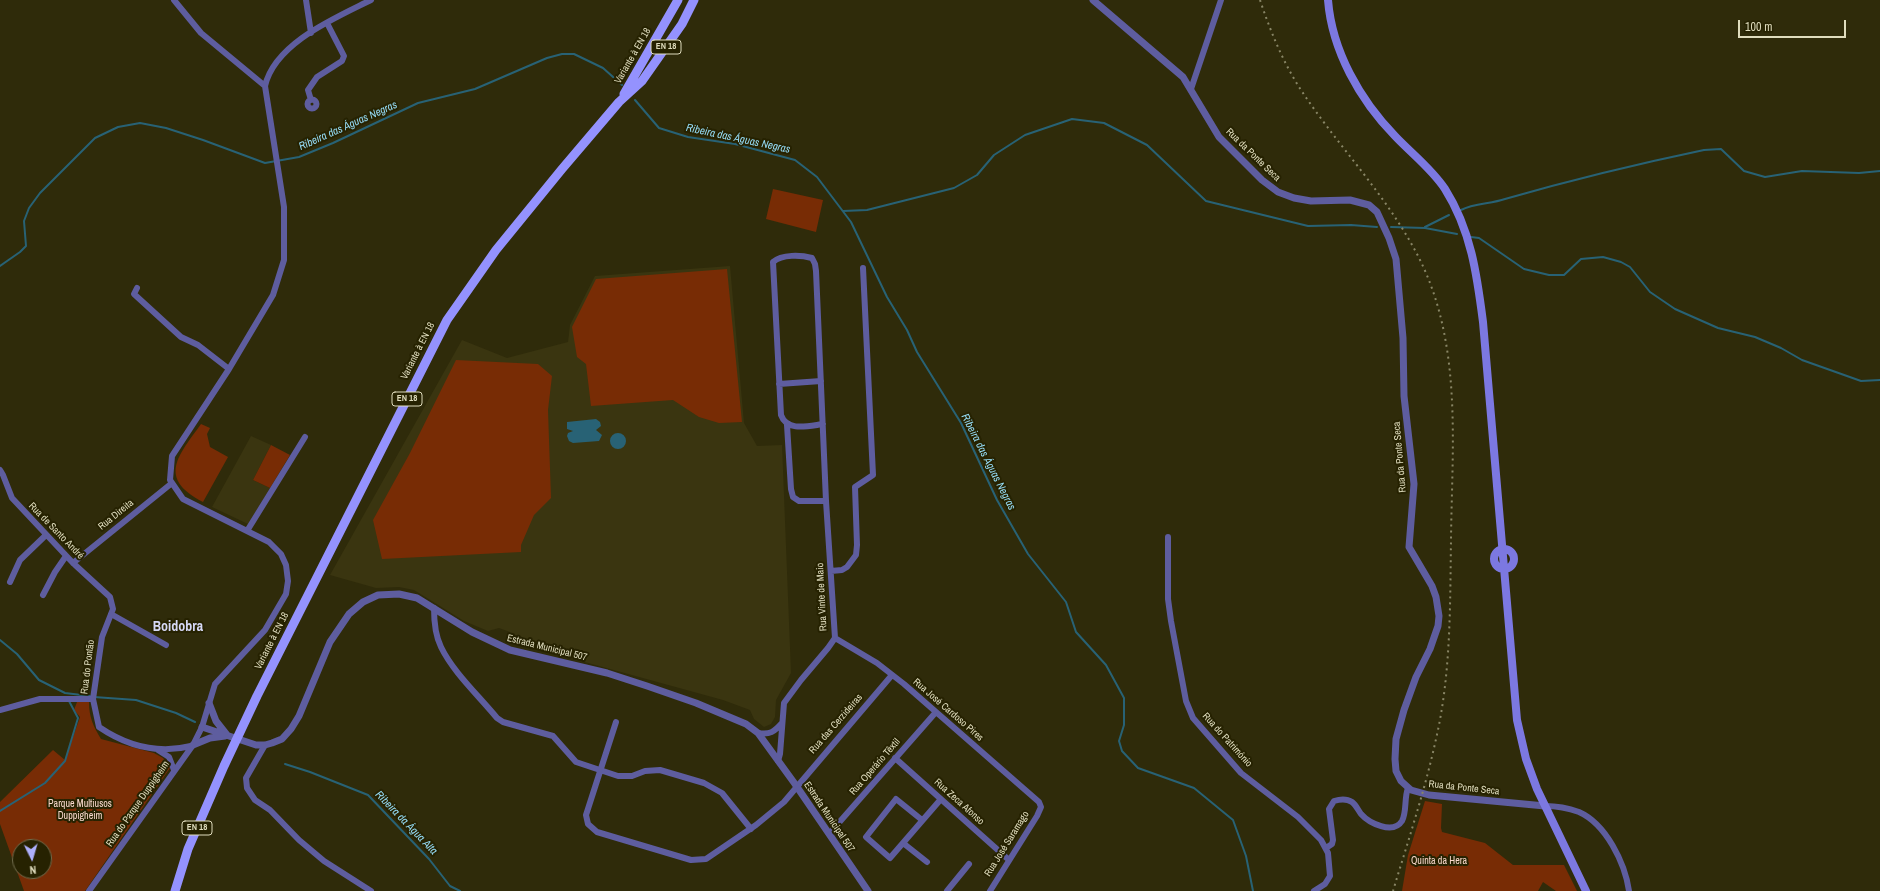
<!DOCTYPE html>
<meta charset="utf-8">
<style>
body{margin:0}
#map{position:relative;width:1880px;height:891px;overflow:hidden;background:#2f2b0a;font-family:"Archivo Narrow",sans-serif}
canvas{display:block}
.north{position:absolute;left:12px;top:839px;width:40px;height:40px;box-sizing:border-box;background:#262201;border:1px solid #706c4c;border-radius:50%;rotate:175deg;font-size:11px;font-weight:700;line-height:16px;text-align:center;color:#dfdcbd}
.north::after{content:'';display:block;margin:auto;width:14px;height:18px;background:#adaffb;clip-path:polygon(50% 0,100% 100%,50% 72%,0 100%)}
.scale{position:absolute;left:1738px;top:20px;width:108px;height:18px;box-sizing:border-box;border:2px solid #dfdcbd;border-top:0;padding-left:5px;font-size:12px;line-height:14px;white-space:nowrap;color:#dfdcbd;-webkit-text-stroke:3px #262201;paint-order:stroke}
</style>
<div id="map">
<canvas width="1880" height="891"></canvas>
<div class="north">N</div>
<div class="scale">100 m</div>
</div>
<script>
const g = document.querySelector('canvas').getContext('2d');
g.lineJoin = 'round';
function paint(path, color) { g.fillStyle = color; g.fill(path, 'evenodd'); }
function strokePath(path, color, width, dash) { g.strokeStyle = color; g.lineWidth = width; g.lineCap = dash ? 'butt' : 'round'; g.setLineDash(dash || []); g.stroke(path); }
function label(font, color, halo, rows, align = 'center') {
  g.font = font + ' "Archivo Narrow",sans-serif'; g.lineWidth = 4; g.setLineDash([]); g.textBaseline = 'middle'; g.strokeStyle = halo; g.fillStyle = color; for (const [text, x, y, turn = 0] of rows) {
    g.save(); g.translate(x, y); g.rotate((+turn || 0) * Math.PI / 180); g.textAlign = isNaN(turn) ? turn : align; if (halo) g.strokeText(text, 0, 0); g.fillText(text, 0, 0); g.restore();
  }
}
const built = new Path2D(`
 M730,266L744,423L757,446L782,445L791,673L776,700L775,717L771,724L764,727L754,719L750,710L723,700L519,644L510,639V632L499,628L488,631L464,621L414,590L399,587L376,588L330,575L462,340L507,358L568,342L570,325L595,276Z
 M251,436L271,445L253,480L270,488L248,524L212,507Z`);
const green = new Path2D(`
 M773,189L823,200L816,232L766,219Z
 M727,269L742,422L719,423L699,417L673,400L591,406L586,364L577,357L572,327L596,279Z
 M456,360L538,364L552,376L548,410L551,498L534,515L521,545V552L382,559L373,520L410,453Z
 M201,424L210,428L207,434L210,447L228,457L203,502C157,478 178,456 201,424Z
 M271,445L290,455L270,488L253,480Z
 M77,702H89C89,717 93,726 101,739L154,753L163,758L170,768L85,891H24L0,824V802L53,750L65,760L80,717L74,710ZM20,847H44V871H20Z
 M1425,801L1442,804L1441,828L1442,832L1485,843L1513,865H1564L1577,891H1556L1543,882L1538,891H1402L1408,855Z`);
const water = new Path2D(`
 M596,419L600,422L601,426L596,430L602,435L599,441L573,443L569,441L567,436L568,433L573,431L567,429V422Z
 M610 441a8 8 0 1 1 16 0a8 8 0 1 1-16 0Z`);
const stream = new Path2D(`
 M635,100L659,128L688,137L735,144L795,160L817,177L851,222L887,297L907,330L917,352L961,423L997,500L1028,554L1066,602L1076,632L1106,665L1124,698V725L1119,741L1122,751L1138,768L1194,788L1233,820L1246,856L1253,891
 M1461,210C1474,203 1491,204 1505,199C1571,180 1637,164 1704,150L1721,149L1744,171L1765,177L1802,171L1859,173L1880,171
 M843,211L867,210L954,188L977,175L994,155L1025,135L1072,119L1104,123L1147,145L1206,201L1308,226L1351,225L1377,227
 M1391,227L1425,228L1457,234
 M1425,227L1449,215
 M1471,237L1479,238L1524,269L1549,275H1564L1581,259L1603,257L1621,262L1630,267L1650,292L1675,309L1718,328L1755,337L1781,348L1802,360L1861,381L1880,380
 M0,266L20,252L26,246L24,221L29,208L40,193L95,138L118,127L140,123L166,128L203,140L265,163L299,157L333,143L418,103L475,89L547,58L562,54H574L603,68L622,85
 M0,640L17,654L39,680L65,693L90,696
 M94,697L136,700L176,713L195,722
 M285,764L310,772L368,795L429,859L450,886L460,891
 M0,811L45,783L65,761L78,718L69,701`);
const minor = new Path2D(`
 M174,0L201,33L265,86
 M306,0L311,33
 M1191,89L1221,0
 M307.5 104a4.5 4.5 0 1 1 9 0a4.5 4.5 0 1 1-9 0Z
 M311,100L308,90L317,77L342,61L344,56L327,23
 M137,288L134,294L181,337L198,345L229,369
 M779,384L821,381
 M787,425L791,489L793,497L799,501H826L816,271L815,264L812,258C801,255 782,254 773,262L781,415C787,432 808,426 823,424
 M0,470L3,475L12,498L73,563L110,597L113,609L102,637L93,699L99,727C127,746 159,754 191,746
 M247,531L305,437
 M1168,537V599L1171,621L1186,701L1193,718L1241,773L1298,817L1321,840L1328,853L1330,876L1325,884L1314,891
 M73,563L172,483
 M831,571L842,570L847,567L856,555L857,545L855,487L873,475L863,268
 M10,582L20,560L46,535
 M43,595L55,572L66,556
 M434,608C434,621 435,635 441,647C453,672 479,696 497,718L503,722L553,736L576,762L618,776H632L645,771L660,770L704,783L722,793L751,829
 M111,614L166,645
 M835,638L877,663L904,684L1039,802L1041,807L1037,816L990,891
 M0,710L40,699H93
 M616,722L586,815L588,824L597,832L691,860L706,859L756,825L784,802L892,675
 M758,733C770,735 774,732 782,723
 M265,745L246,778L247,788L255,800L270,810L299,840L324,861L371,891
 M158,750L169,757L174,770
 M895,758L1009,860
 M778,761L780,754L784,703L801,680L828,648L835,638L826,501
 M1545,806C1556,806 1568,808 1579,812C1606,824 1625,863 1629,891
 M922,820L896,799L866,837L890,858L941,799
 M829,834L936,712
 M903,843L927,862
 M1326,848L1332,844L1333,840L1329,809L1334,801C1340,799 1346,798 1352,802C1356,805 1358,810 1361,814C1369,823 1393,835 1402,821C1407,812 1404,798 1408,788
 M89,891L193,745L202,727L215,684L265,630L286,594L288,581L286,565L281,554L269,542L183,499L170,480L172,456L229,369L273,295L284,260V207L265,86C275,43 335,18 371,0
 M947,891L969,864`);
const tertiary = new Path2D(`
 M1093,0L1183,77L1219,137L1262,180L1278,192L1294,198L1311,201L1350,200L1369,205L1377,212L1389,238L1396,259L1403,338L1404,396L1414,484L1409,547L1432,586L1436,597L1439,616L1438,626L1430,649L1416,677L1404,710L1396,739L1395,759L1396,771L1401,781L1411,790L1429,795L1545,806
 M209,703L216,721L227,735
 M202,727L256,745H265L272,743L282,739L291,729L299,716L330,642L349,614L363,602L378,595L399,594L417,598L472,632L510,650L607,673L647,686L696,703L746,724L758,733L795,784L868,891
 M193,745L210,738L225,736`);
const secondary = new Path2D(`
 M1328,0C1332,51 1360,100 1395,136C1412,154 1432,169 1445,189C1471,230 1477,275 1483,322L1517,720L1526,759L1537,789L1586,891
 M1494 559a10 10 0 1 1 20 0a10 10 0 1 1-20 0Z`);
const primary = new Path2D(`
 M624,94L678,0
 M175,891L188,849L224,766L257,696L447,320L496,250L562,169L619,102L642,81L682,24L694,0`);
const rail = new Path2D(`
 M1260,0C1270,30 1282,60 1299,87C1336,144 1385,193 1417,254C1463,342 1452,444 1451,540C1450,606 1451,674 1436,739C1425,790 1408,841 1393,891`);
const shields = [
 [666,47,30],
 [407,399,30],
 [197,828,30]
];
const shieldNames = [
 ["EN 18",666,47],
 ["EN 18",407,399],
 ["EN 18",197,828]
];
const streetNames = [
 ["Variante à EN 18",633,56,-60],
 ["Rua da Ponte Seca",1253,155,44],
 ["Variante à EN 18",418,351,-63],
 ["Rua da Ponte Seca",1400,457,-95],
 ["Rua Direita",116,515,-39],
 ["Rua de Santo André",56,531,46],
 ["Rua Vinte de Maio",822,597,-93],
 ["Variante à EN 18",272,641,-63],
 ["Estrada Municipal 507",547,648,14],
 ["Rua do Pontão",88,667,-83],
 ["Rua José Cardoso Pires",948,710,41],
 ["Rua das Cerzideiras",836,724,-49],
 ["Rua do Património",1227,740,48],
 ["Rua Operário Têxtil",875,767,-49],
 ["Rua da Ponte Seca",1464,788,6],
 ["Rua Zeca Afonso",959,802,42],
 ["Rua do Parque Duppigheim",138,804,-55],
 ["Estrada Municipal 507",829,817,56],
 ["Rua José Saramago",1007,844,-58]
];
const parkNames = [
 ["Parque Multiusos",80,804],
 ["Duppigheim",80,816],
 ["Quinta da Hera",1439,861]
];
const waterNames = [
 ["Ribeira das Águas Negras",348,126,-24],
 ["Ribeira das Águas Negras",738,139,12],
 ["Ribeira das Águas Negras",988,462,63],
 ["Ribeira da Água Alta",406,823,46]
];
const districtNames = [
 ["Boidobra",178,627]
];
paint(built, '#3a3510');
paint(green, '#782c05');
paint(water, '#286275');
strokePath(stream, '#286275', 2);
strokePath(minor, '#5e5d9f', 6);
strokePath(tertiary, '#5e5d9f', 7);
strokePath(secondary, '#7c78e1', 8);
strokePath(primary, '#9492fe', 9);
strokePath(rail, '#898666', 2, [2, 4]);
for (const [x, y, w] of shields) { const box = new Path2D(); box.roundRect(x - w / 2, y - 7, w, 14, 3); g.fillStyle = '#262201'; g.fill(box); strokePath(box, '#dfdcbd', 1); }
label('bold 9px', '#dfdcbd', null, shieldNames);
label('10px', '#dfdcbd', '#262201', streetNames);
label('10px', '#f9d9cd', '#262201', parkNames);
label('italic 11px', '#95dbf5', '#262201', waterNames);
label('bold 14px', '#d6d8f5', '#262201', districtNames);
</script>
